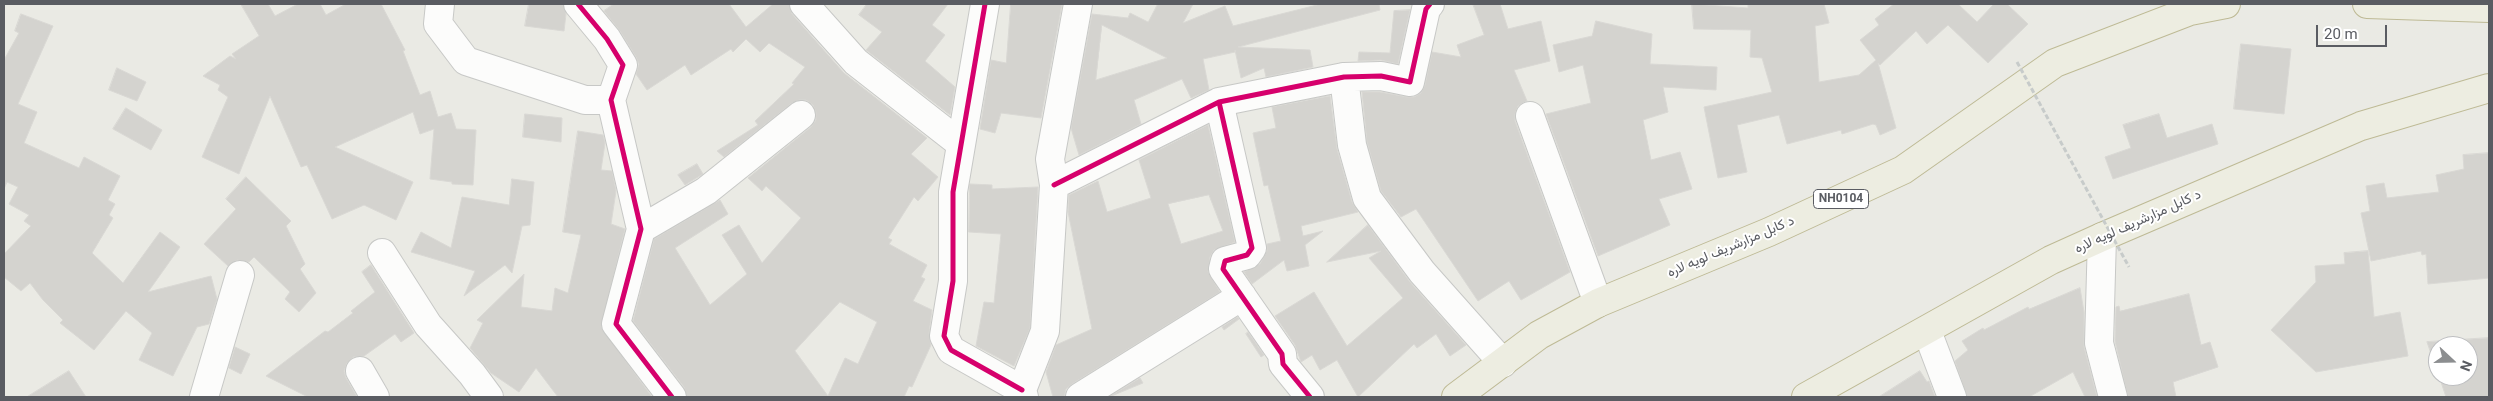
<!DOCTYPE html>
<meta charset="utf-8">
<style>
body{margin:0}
#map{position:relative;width:2493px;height:401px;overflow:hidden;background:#eaeae4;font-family:Roboto,sans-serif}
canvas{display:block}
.frame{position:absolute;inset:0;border:5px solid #5a5c62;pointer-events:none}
.north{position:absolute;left:2428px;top:336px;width:50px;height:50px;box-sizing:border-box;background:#fff;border:1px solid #bdbec0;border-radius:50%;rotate:111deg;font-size:14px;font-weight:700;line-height:20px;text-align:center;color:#5a5c62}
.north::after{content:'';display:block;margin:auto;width:18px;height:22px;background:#8c8e90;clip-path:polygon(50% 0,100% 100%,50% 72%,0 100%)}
.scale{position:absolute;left:2316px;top:25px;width:71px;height:22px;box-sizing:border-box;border:2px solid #5a5c62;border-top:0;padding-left:6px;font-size:15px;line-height:18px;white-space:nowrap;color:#5a5c62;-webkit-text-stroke:4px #fff;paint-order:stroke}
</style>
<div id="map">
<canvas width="2493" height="401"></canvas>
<div class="frame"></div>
<div class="north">N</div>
<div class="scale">20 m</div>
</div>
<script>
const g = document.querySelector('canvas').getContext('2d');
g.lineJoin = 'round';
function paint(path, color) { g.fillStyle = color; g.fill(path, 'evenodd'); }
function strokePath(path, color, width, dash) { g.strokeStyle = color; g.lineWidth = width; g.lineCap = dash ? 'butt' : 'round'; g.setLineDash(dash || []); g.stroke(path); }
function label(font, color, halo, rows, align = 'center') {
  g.font = font + ' Roboto,Vazirmatn,sans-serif'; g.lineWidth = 4; g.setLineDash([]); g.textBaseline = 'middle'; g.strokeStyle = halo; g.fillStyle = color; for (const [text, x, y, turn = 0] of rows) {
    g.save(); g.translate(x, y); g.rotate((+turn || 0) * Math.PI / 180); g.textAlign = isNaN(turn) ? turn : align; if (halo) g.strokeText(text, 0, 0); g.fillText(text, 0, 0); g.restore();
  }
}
const building = new Path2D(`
 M241,4H268L275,16L298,4H320L326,15L346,4H381L405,50L403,51L420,95L430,91L438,117L451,113L456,129L476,130L473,185L452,184V182L430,179L434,129L420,134L413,112L335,147L413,182L396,220L364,205L332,219L307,165L301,167L270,96L239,174L202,157L228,97L218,90L220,85L203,76L230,56L236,59L232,54L259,36Z
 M529,4H563L566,14L564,31L525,26Z
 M614,4H729L746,27L773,4H789L792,14L844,73L927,138L911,154L938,177L918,201L914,197L888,238L892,240L889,244L927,265L921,277L925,279L913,301L932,310L929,333L931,345L912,387L909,386L904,397H687L684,387L633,321L654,239L720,200L728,214L675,248L710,305L747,274L722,235L739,225L762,263L801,218L766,186L762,191L748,178L811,127L816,120V112L813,105L806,100H799L792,103L724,157L717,151L758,125L755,121L794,84L792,83L805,67L769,43L760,52L746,39L733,52L731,49L691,75L685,65L647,90L636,74L639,64L636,57L620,31L604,11ZM840,302L877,322L858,364L845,358L828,396L795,351Z
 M867,4H948L932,25L945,35L925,61L955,87L950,115L866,50L882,32L859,15Z
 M1011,4H1062L1041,118L1001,113L995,133L980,129L991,60L1006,63Z
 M1158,4H1193L1183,23L1225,6L1233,26L1321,4H1379L1380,10L1238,47L1310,50L1313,67L1266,77L1264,68L1241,78L1235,50V52L1203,59L1209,90L1191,98L1182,79L1134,100L1141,124L1079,155L1071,128L1092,14L1128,18L1130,13L1148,22ZM1102,25L1167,58L1096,80Z
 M1473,4H1500L1508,29L1541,21L1550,61L1514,70L1527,101L1518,106L1515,114V121L1570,272L1521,300L1509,281L1478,301L1416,209L1401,217L1381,191L1367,142L1362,92H1380L1407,97H1414L1421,93L1425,85L1432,52L1461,57L1457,45L1484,35Z
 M1692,4L1748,8V4H1824L1829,23L1815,26L1819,82L1859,75L1876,60L1860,40L1879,25L1875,19L1894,4H1958L1977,22L1994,4H2007L2028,24L1988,63L1948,25L1927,44L1916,31L1880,65L1878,63L1896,128L1880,135L1876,125L1873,124L1842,134L1841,130L1787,144L1779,115L1737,125L1747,172L1718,178L1704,107L1772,92L1762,58L1750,57L1751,30L1694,29Z
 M1410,10L1398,64L1381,60L1358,61L1359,52L1390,53L1394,11Z
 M21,14L53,26L18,104L37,112L24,143L79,168L84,157L120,176L108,200L115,204L109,215L113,218L92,253L123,283L160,232L180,247L148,292L211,276L217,299L209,324L197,327L173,376L139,360L152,333L126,311L94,350L60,323L63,320L43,300L30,283L21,291L4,277V254L31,226L24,221L29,215L9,204L18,187L7,182L4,189V60L19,33L15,31Z
 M1596,21L1652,34L1650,64L1717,67L1716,90L1663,87L1668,112L1643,120L1651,160L1680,152L1692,189L1659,199L1670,225L1598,256L1546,114L1591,103L1583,65L1559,72L1553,45L1592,36Z
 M2241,44L2291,49L2284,114L2234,109Z
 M117,68L146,82L137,101L109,90Z
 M1330,96L1337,149L1352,202L1358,212L1301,226L1303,236L1323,231L1305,245L1309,266L1287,271L1284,260L1252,284L1244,272L1260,264L1267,251V244L1281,241L1268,185L1264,186L1253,133L1276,128L1272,107Z
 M126,108L162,130L151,150L113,129Z
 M525,114L562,118L561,142L523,137Z
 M2159,114L2167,138L2212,124L2218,144L2113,179L2105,157L2131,148L2123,125Z
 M1208,125L1235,242L1214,250L1210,257L1208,272L1220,292L1072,384L1066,389L1064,397H1053L1046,372L1056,345L1092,329L1068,212L1069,195L1098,181L1107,212L1151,198L1139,160ZM1209,195L1223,231L1181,244L1168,204Z
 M578,131L603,135L605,143L601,170L612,171L616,191L611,224L625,229L601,327L652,397H558L536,368L519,392L491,373L470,348L483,323L477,320L524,274L521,307L552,311L555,288L568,293L581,235L563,232Z
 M2489,153V278L2428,284L2426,254L2422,255L2421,251L2371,261L2361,213L2370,211L2366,186L2384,183L2387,198L2439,192L2436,175L2464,169L2463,155Z
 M697,164L703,174L685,185L678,175Z
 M246,177L291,221L286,226L305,264L300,269L316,293L299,312L285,299L290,292L254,257L249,262L237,260L228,266L204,244L236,209L226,199Z
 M512,179L534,182L530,225L522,226L512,273L505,265L464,296L475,271L411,252L421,232L451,248L462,197L509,205Z
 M970,184L992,185V189L1038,187L1030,328L1014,366L976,346L984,302L994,303L1001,234L969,232Z
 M1368,225L1410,282L1466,345L1450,356L1436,334L1417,348L1414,344L1358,397L1337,360L1320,370L1312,355L1301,362L1295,345L1275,316L1314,292L1347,346L1403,298L1369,258L1381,251L1327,262Z
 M2368,251L2374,317L2400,312L2408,356L2316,372L2271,330L2316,282L2315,266L2345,264L2344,253Z
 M371,265L414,333L401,342L395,334L364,356L353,357L347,363L344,371L346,378L357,397H308L266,376L325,331L328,332L353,313L351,311L375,292L362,272Z
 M2080,288L2084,312V347L2097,397H2085L2073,372L2029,397H1967L1955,361L1968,350L1962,341L1983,328L1984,330L2028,307L2029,309Z
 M2189,294L2201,345L2210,342L2218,367L2173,382L2176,397H2128L2115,341L2116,307L2119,306L2120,311Z
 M1237,317L1239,319L1224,330L1222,327Z
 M1248,332L1264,355L1261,357L1246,334Z
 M2489,338V397H2446L2439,376H2468V346H2438V374L2427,342Z
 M235,347L250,354L241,374L229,368Z
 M69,371L86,397H27Z
 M1920,371L1927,382L1929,381L1935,397H1879Z
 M1140,378L1143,383L1109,397Z`);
const minor = new Path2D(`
 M440,4L438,24L466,61L585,100H611
 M578,4L607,39L623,65L611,100L641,229L616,324L672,397
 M804,4L856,62L961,144
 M985,4L953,192V281L944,336L951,350L1022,390
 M1344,77L1352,145L1367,198L1422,272L1503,363
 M1219,102L1252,248L1247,255L1225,261L1223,269L1282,354L1283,364L1310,397
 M1530,116L1598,303
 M1054,185L1219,102L1344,77L1381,76L1410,82L1426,9L1430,4
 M641,229L706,191L801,115
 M2102,237L2099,343L2113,397
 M382,253L428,325L472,374L489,397
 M1927,331L1952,397
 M360,371L375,397
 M204,397L240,275
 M1024,397L1022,390L1045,331L1054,185L1050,159L1078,4
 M1080,397L1242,296`);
const highway = new Path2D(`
 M2367,4L2489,8
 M1456,397L1539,335L1598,303L1769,232L1903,170L2055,63L2190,11L2226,4
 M1806,397L2051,260L2102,237L2361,126L2489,88`);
const pathBridge = new Path2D(`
 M2017,62L2129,267`);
const cycleway = new Path2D(`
 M578,4L607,39L623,65L611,100L641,229L616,324L672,397
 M985,4L953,192V281L944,336L951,350L1022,390
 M1219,102L1252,248L1247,255L1225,261L1223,269L1282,354L1283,364L1310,397
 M1054,185L1219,102L1344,77L1381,76L1410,82L1426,9L1430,4`);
const shields = [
 [1841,199,55]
];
const shieldNames = [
 ["NH0104",1841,199]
];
const streetNames = [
 ["د کابل مزارشریف لویه لاره",2138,222,-24],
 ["د کابل مزارشریف لویه لاره",1731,247,-23]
];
paint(building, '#d4d3cf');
strokePath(building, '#d9d8d4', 1);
strokePath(minor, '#c7c8c6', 30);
strokePath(highway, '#beba95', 30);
strokePath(minor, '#fcfcfb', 28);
strokePath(highway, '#edede1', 28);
strokePath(pathBridge, '#c7cbca', 3, [5, 2.5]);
strokePath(cycleway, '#d6006c', 5);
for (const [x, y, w] of shields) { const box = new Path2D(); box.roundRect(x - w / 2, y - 9.5, w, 19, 4); g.fillStyle = '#fff'; g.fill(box); strokePath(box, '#5a5c62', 1); }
label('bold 12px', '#5a5c62', null, shieldNames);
label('14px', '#5a5c62', '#fff', streetNames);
</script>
